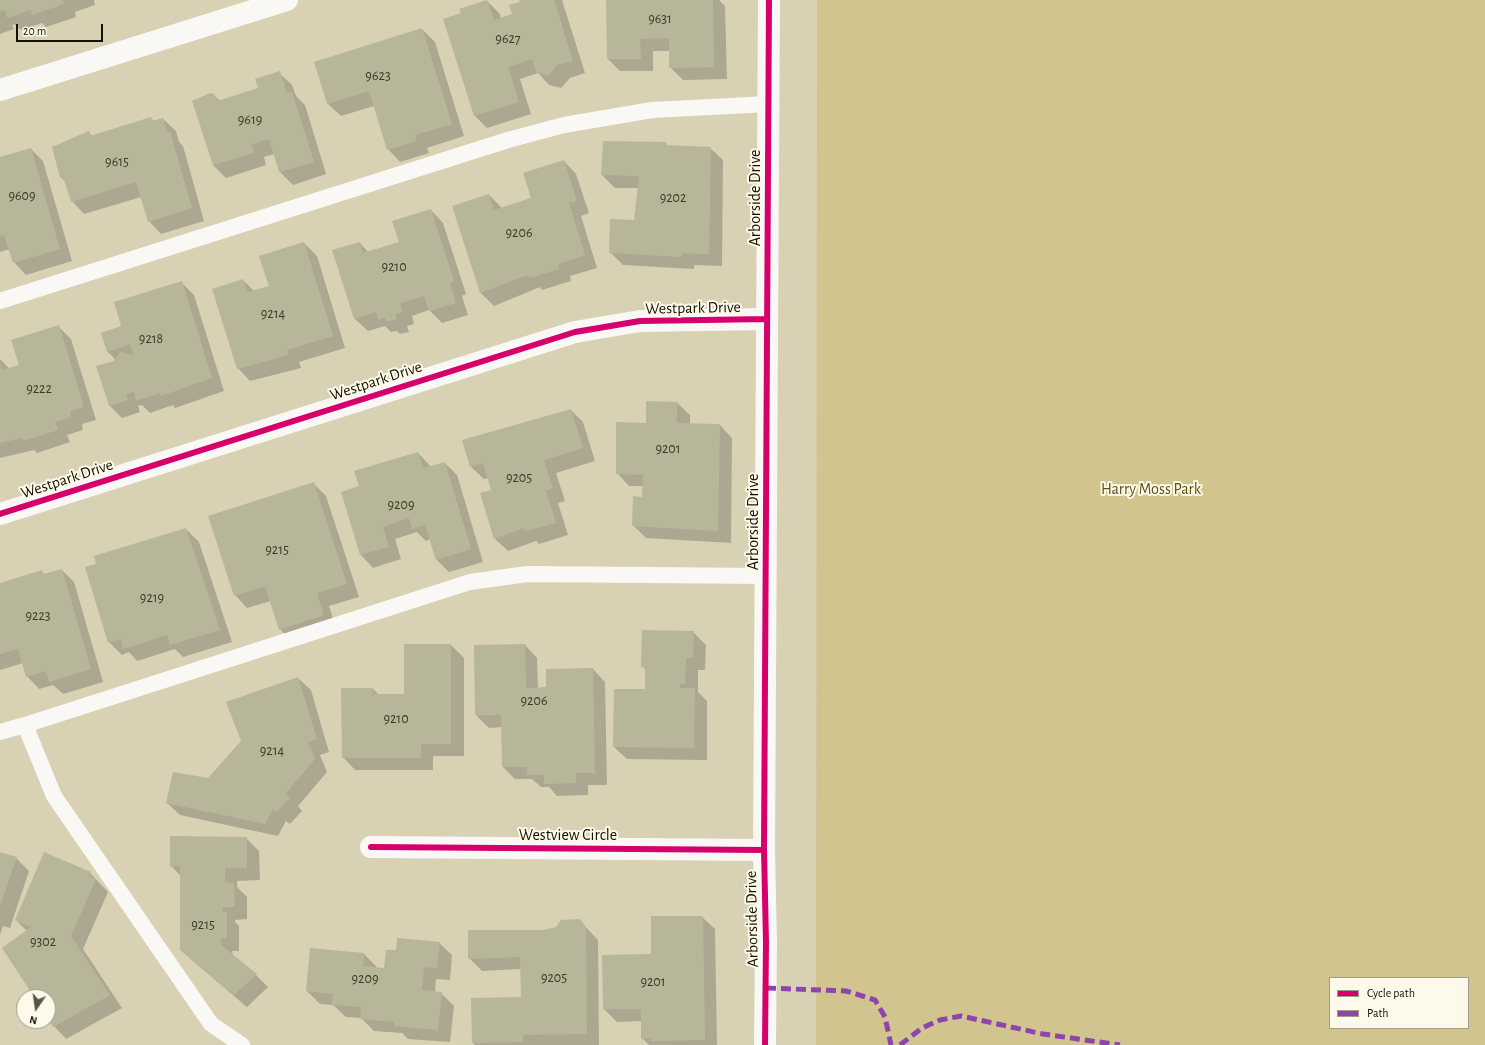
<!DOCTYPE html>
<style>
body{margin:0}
#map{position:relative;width:1485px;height:1045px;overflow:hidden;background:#d8d1b4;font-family:"Alegreya Sans",sans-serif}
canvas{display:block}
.legend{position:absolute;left:1329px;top:977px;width:140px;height:52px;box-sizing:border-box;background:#fefaeb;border:1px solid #a19c8d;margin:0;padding:5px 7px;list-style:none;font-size:12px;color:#151000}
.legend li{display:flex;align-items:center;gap:8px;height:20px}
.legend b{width:20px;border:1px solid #a19c8d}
.north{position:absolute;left:16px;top:989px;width:40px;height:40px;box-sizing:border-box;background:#fefaeb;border:1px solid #a19c8d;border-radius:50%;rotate:193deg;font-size:11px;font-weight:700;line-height:16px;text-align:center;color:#151000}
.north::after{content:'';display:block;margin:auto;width:14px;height:18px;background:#59543f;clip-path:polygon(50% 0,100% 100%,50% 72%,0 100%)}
.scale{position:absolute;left:16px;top:24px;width:87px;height:18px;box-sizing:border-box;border:2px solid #151000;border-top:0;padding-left:5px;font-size:12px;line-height:14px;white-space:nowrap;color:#151000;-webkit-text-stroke:3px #fefaeb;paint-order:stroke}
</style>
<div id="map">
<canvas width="1485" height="1045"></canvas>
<ul class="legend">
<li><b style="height:5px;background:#d6006c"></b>Cycle path</li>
<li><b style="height:5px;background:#8e44ad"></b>Path</li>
</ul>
<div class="north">N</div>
<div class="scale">20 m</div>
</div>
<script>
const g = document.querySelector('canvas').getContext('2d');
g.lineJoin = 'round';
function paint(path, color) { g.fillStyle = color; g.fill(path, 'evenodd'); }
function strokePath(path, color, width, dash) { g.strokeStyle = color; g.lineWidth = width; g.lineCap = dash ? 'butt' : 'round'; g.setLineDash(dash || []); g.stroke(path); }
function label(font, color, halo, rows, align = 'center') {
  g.font = font + ' "Alegreya Sans",sans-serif'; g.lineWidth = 4; g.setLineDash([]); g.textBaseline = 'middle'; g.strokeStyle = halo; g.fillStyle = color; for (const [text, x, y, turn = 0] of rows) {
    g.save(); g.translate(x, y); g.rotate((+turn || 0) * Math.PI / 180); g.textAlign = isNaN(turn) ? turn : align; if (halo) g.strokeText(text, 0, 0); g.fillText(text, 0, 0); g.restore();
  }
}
const green = new Path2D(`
 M817,0H1485V1045H816ZM1330,978H1468V1028H1330Z`);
const shadow = new Path2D(`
 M0,0H94L95,5L75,12L76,17L46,27L42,23L21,30L14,24L12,25L14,29L0,34Z
 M521,0H562L585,73L570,78L561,88L549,85L538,73L520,79L531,114L487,128L475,116L462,14L487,1L500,14L501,19L513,15L521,3Z
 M607,0H719L725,6L727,79L683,80L670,67V51H653V71H620L608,59Z
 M422,29L435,42L464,136L427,148L429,153L400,162L388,149L374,106L341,116L328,104Z
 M279,73L292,85L296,96L305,105L326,174L293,185L280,172L274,154L264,157L266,165L226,178L213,165L194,102L214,95L220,101L259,89Z
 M151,118L154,121L163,119L176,131L179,142L183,146L204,221L161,234L149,221L141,197L84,214L72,201L66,182L61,177L89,133L92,136Z
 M665,143L668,146L710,148L723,160L722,266L694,265V269L623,265L610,252L635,221L638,188H615L602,175Z
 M31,149L43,161L72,261L26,275L14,262L10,249L0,252V158Z
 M564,161L576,174L589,213L581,216L597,268L570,276L571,281L542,290L540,287L494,306L481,293L454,206L489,195L502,208L532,199Z
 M431,210L443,223L466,294L462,296L468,315L442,323L429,310L412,316L414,324L407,326L409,332L400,334L397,331L391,332L385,326L368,331L355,319L334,251L360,243L368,252L400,242Z
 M304,243L317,256L345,348L299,362L301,368L250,381L238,368L243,280L254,291L270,286Z
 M181,282L194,295L224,391L175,408L173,405L150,413L142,405L138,406L140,412L122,418L110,406L114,362L116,360L107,351L123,327Z
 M58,326L71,339L96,420L82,424L83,430L67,435L70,442L37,453L34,450L0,458V359L10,369L20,366Z
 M677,403L690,415V424L720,425L732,438L731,543L646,538L633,525L643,498V486H629L617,473L647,424Z
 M571,410L583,422L595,461L556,473L565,501L558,503L568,535L539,544L536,541L508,551L495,539L492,491L489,478L484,479L471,467L463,440Z
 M418,453L431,467L445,463L457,475L483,562L449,572L436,559L430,539L426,541L417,532L395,539L401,559L373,568L361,555L342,492L360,487Z
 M313,483L326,496L359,597L329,606L336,628L293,642L280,629L271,601L247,608L235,595Z
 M186,529L199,542L232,642L183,657L175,649L137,661L129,652L122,655L109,642L97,564Z
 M62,570L74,582L103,682L63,694L53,685L39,689L27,676L23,663L0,670V584L42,572L45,575Z
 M693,632L706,645L705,670H698V692L707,701V760L627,759L614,747L646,690V670L642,666Z
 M405,645H451L464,658V756H433V770H355L343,757L342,689H373L379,695H405Z
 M525,645L537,658L538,688H547L593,669L605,682L607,785H588V795L557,796L549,787H541L532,779H515L503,767L502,727L489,728L476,715L475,646Z
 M298,678L311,690L329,752L320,755L327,772L298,806L302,811L290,824L286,821L278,836L180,815L167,803L208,779Z
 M246,838L259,851L260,880L237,881V887L247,897V919L235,920V922L239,926V951H232L233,956L256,975L268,987L247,1007L194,962L181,949V876L171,866Z
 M0,853L16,858L29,871L10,928L3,926L0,935Z
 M90,873L108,892L83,949L122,1008L66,1039L54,1026L48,1017V997H35L27,931L16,920Z
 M702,917L715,929L717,1045H649L642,1038V1021L617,1022L604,1009L603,956L652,955Z
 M579,920L598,940L599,1045H475L473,1043L522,998L521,969L482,971L469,958L544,931Z
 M439,943L452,955L450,980L436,979L435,992L441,993L454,1006L450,1042L408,1039L402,1033L374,1031L361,1018L346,1017L333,1005L320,1004L307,991L364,954L376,966V968L385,969L397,951Z`);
const building = new Path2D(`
 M0,0H63L64,4L32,15L31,10L7,18L5,10L0,12Z
 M487,0L494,20L512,14L509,5L520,2L519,0H554L573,61L557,65L548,76L536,72L532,59L508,67L519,102L474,116L443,19L461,13L459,9Z
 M606,0H713L714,67L669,68V38L640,39L641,59H607Z
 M422,28L452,124L415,135L417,141L387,150L369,91L327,104L314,62Z
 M280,71L287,93L292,92L314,162L279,172L269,139L252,144L254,153L213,165L192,101L210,93L214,94L217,101L258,88L255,79Z
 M151,117L152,121L163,118L168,133L170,132L192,208L148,222L136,182L71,202L63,177L60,178L52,147L89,131L90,136Z
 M603,141L666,142V145L711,147L709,254L682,253V257L609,253L610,219L634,220L639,176L601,175Z
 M31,148L60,249L13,263L4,235L0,236V157Z
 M564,160L577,201L569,203L585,255L558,264L559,269L529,278L528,275L480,293L452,206L489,194L494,210L531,198L523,173Z
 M431,209L454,281L450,283L456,303L429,311L424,296L400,303L402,312L395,314L397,319L387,322L385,318L378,320L376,312L354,319L332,250L360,242L363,253L399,242L392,221Z
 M304,242L333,336L287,350L289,355L237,369L212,289L243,279L247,292L269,286L259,256Z
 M182,281L212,378L161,396L160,393L136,401L134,392L126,394L128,400L109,406L96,366L114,361L120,352L133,355L130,344L107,352L101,333L121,326L114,302Z
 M59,325L84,407L70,411L71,417L55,422L58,430L23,441L22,438L0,443V364L2,370L19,365L11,340Z
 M646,401L677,402V423L720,424L718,531L632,526L633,496L642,497L643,475L616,474V422L646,423Z
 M571,409L583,448L544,460L553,488L546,491L556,523L525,531L524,528L494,539L480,493L491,490L483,463L470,467L462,440Z
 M418,452L423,468L445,462L471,549L436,560L425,525L412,529L409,518L383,527L389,547L360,555L341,492L359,486L354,471Z
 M314,482L347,584L317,593L324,615L279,630L265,586L234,596L208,516Z
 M186,528L220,630L170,645L167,635L123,649L121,639L108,643L85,567L96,564L94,556Z
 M62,569L91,669L49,682L46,671L26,677L18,649L0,654V583L42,570L43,574Z
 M642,630L694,631L693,658H686L685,684H680V688H695L694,748L613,747L614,689H645V667H641Z
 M404,644H451V744H421V758H342L341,688H373V694H404Z
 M525,644L526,688L546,687V669L593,668L595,773H576V783L544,784V775H527V767H502L501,715H475L474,645Z
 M298,677L317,739L308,742L315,759L286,793L290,798L276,812L273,809L265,824L166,803L173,772L208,778L241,741L226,702Z
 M170,836L247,837V868H225V882L234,883L235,907H222L223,912H227V938L220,939L221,945L257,974L234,995L180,950V866L170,867Z
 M0,852L17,857L0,906Z
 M44,852L91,872L89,876L96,879L71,936L110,995L53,1027L48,1019V997H34L2,948L31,927L15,920Z
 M651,916H703L705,1040L651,1041V1038L641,1039V1009H603L602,955L651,954Z
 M580,919L586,927L587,1034L523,1035V1042L472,1043L471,998L521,997L520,957L468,959V930H544L556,927L561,920Z
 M397,938L440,942L437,968L424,967L422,990L442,992L438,1030L394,1026V1022L360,1019L361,1007L332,1005L333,994L306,991L310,948L364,953L363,966L384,968L386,950H396Z`);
const service = new Path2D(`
 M0,301L508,140L564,125L652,110L768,104
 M0,732L25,725
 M242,1045L211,1024L54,796L25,725L470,582L527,574L766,576`);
const minor = new Path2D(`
 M0,90L287,0
 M0,514L575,332L640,321L767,319
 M371,847L764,850`);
const tertiary = new Path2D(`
 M765,1045L766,942L764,850L769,0`);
const quiet = new Path2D(`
 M766,988L846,991L875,1000L885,1017L891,1045
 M900,1045L922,1028L940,1020L961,1016L1043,1034L1120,1045`);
const cycleway = new Path2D(`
 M0,514L575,332L640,321L767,319
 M371,847L764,850
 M765,1045L766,942L764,850L769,0`);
const numberNames = [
 ["9631",660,19],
 ["9627",508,39],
 ["9623",378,76],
 ["9619",250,120],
 ["9615",117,162],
 ["9609",22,196],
 ["9202",673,198],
 ["9206",519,233],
 ["9210",394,267],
 ["9214",273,314],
 ["9218",151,339],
 ["9222",39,389],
 ["9201",668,449],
 ["9205",519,478],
 ["9209",401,505],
 ["9215",277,550],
 ["9219",152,598],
 ["9223",38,616],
 ["9206",534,701],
 ["9210",396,719],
 ["9214",272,751],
 ["9215",203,925],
 ["9302",43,942],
 ["9205",554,978],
 ["9209",365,979],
 ["9201",653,982]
];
const streetNames = [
 ["Arborside Drive",755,198,-90],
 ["Westpark Drive",693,308,-1],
 ["Westpark Drive",376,381,-18],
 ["Westpark Drive",67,479,-18],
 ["Arborside Drive",753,522,-90],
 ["Westview Circle",568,835],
 ["Arborside Drive",752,919,-91]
];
const parkNames = [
 ["Harry Moss Park",1151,489]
];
paint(green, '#d2c48f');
paint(shadow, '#0003');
paint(building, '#b7b69a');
strokePath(service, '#f9f8f4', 16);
strokePath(minor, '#f9f8f4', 22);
strokePath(tertiary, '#f9f8f4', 22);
strokePath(quiet, '#8e44ad', 5, [10, 5]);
strokePath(cycleway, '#d6006c', 6);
label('14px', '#3e3a26', null, numberNames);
label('16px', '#151000', '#fefaeb', streetNames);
label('16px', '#5e4f0f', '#fefaeb', parkNames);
</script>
